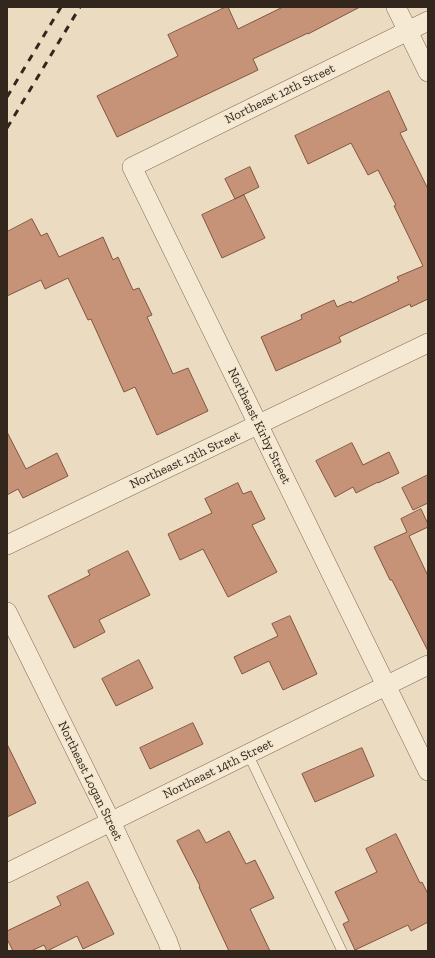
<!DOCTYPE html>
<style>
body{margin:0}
#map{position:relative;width:435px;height:958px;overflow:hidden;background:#ebdbc0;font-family:"Zilla Slab",serif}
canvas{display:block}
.frame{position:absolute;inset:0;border:8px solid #33261d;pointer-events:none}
</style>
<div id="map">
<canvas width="435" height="958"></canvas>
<div class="frame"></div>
</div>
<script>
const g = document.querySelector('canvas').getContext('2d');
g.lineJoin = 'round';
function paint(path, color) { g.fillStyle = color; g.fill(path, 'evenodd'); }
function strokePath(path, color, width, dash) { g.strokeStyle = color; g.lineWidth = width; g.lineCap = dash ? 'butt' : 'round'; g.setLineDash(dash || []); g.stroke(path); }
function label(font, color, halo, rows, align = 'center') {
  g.font = font + ' "Zilla Slab",serif'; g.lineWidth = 3; g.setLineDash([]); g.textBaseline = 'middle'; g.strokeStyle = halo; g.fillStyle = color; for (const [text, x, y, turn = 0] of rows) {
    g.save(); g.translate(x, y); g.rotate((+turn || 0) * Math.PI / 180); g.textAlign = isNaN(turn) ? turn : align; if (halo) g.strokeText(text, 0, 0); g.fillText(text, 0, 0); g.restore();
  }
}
const building = new Path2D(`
 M226,7H228L238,29L283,7H360L308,34V33L253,59L258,70L117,137L97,96L178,56L168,35Z
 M389,91L407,130L400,133L428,189V299L411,307L410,304L339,337L341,342L276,371L261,337L302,319L301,315L334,300L337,307L351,301L352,303L399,281L397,277L423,266L394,206L396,205L378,170L368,175L351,143L308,164L295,136Z
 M250,167L259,187L235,199L225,179Z
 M244,195L265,238L222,258L202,215Z
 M32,219L41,236L47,233L59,257L103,237L113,260L118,257L133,290L139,288L152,315L147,317L173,374L188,368L208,411L157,435L135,387L124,392L91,319L88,320L68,278L45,289L41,280L7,296V232Z
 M7,432L26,469L57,453L68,476L23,498L18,489L7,495Z
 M352,443L363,465L389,452L399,473L378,483V482L356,493L353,487L335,497L316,461Z
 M428,475V503L413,510L402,488Z
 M238,483L243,494L251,491L265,519L252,525L277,572L228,597L203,549L180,560L168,534L212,513L205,499Z
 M421,509L428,524V527L409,536L428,576V651L392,580H390L374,547L407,532L401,519Z
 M128,551L150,595L99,620L105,632L74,648L48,596L90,575L88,571Z
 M290,616L317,674L283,690L269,661L242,674L234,657L278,636L272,624Z
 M139,660L153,688L116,706L102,679Z
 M193,723L203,744L150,769L140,748Z
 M7,744L36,803L7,817Z
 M362,748L374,776L315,802L302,774Z
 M199,830L206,843L229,831L246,864L255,860L274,898L250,909L270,951H229L199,887L200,886L177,841Z
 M396,834L420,883L422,882L428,894V922L411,931L408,925L355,950L343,924L349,921L335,892L377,872L366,849Z
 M88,882L114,934L83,949L77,936L47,951L44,945L31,951H13L7,939V931L61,905L57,897Z`);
const service = new Path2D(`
 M248,754L342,951`);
const minor = new Path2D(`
 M396,7L428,72
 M428,21L132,167L428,771
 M7,545L428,343
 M7,612L111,822L167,940L171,951
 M7,873L428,665`);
const rail = new Path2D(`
 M7,97L61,7
 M7,128L80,7`);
const streetNames = [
 ["Northeast 12th Street",280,94,-26],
 ["Northeast Kirby Street",259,426,64],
 ["Northeast 13th Street",185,460,-25],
 ["Northeast 14th Street",218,769,-26],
 ["Northeast Logan Street",90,781,64]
];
paint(building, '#c79378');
strokePath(building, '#815540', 1);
strokePath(service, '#836d59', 10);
strokePath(minor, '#836d59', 20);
strokePath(service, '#f6e9d3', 9);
strokePath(minor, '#f6e9d3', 19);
strokePath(rail, '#33261d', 3, [7, 7]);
label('13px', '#33261d', '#f3e6cf', streetNames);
</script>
